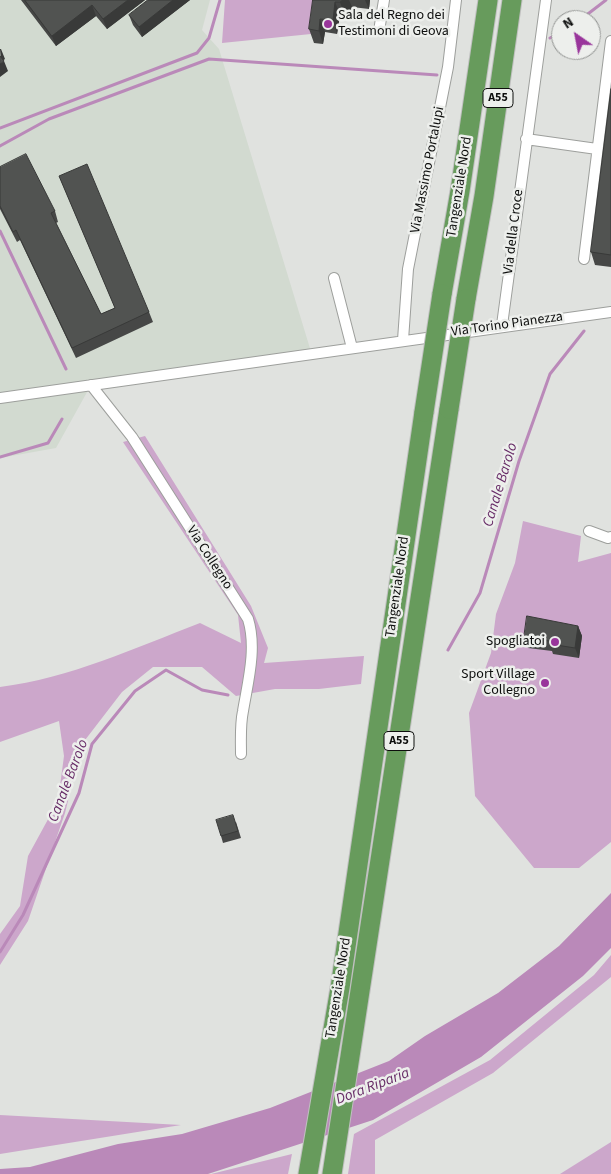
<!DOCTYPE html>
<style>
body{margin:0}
#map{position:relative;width:611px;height:1174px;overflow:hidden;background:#e0e2df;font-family:"Source Sans 3",sans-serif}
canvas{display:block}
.north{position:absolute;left:551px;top:10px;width:50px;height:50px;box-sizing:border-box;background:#edefec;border:1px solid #939593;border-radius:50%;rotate:327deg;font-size:14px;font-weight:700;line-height:20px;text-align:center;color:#0d0e0d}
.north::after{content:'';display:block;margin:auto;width:18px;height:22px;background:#99359b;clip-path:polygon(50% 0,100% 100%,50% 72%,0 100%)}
</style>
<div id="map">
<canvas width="611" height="1174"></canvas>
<div class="north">N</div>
</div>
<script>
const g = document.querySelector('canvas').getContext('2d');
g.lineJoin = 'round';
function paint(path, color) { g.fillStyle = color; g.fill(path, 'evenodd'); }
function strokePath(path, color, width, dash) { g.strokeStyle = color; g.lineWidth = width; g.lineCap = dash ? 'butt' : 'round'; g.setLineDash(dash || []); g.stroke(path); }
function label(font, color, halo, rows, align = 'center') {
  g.font = font + ' "Source Sans 3",sans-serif'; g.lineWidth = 5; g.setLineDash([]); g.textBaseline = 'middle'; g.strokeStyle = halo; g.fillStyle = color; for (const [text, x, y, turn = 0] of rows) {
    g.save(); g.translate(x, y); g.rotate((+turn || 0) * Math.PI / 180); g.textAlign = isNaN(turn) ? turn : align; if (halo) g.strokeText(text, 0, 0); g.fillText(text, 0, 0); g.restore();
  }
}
const built = new Path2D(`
 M0,0H210L202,30L219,49L312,355L91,385L56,448L0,458Z`);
const green = new Path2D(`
 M225,0H316L311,34L222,43Z
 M145,436L251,606L268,648L264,663L364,656L361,684L319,689H275L236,696L202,667H153L122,692L82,744L65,813L28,921L0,965V934L20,906L28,856L58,801L64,756L59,721L0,742V687C70,678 135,648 200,623L241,643L238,615L123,442Z
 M523,521L581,536L578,562L611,553V842L579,868H534L475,796L469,713L491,653L496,614L515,563Z
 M611,955V977L493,1073L375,1140V1174H348L354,1134L490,1060L594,975Z
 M0,1115L181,1125L0,1154Z
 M611,1142V1174H560Z
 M292,1154L288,1174H211Z`);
const water = new Path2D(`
 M611,893V948L583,976L481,1057L373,1120L208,1174H0V1169L30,1167L118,1144L182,1134L270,1108L389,1061L425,1036L498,993L559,946Z`);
const stream = new Path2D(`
 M580,20L606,0
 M550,38L561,32
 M0,128L197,53L209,38L220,0
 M0,146L49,119L209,59L437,75
 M0,231L66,369
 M0,457L48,443L62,419
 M448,650L480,593L519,461L550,374L584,331
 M0,952L23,915L79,793L92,744L135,691L166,670L202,690L228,695`);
const minor = new Path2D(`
 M379,31L384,0
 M526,139L597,149
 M584,259L611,41
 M334,278L352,348
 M502,325L546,0
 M403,340L408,269L448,67L456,0
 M91,385L132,437L248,619C257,648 248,681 243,711C240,725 241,740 241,754
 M0,398L611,312
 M589,531L608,538L611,537`);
const motorway = new Path2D(`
 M442,294L460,191L488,0
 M466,299L484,196L512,0
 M308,1174L340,988L424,412
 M332,1174L449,409`);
const motorwayBridge = new Path2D(`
 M449,409L466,299
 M424,412L442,294`);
const wall = new Path2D(`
 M21,0H145L107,29L96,16L56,46Z
 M148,0H190L142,37L133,25L129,15Z
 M313,0H370L369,9L352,7L351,11L345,16L340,15L337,34L325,32L323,44L314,43L309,29Z
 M611,89V267L595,265L591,252Z
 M0,167L55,211L58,222L56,223L101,314L115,308L59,176L149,312L153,322L76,358L20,240L17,242L0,209Z
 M578,626L582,636L579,658L553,654L552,651L528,648L524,638Z
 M236,822L241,838L223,843L221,836Z`);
const shadedWall = new Path2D(`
 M128,0H145L107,29L103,19Z
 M173,0H190L142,37L139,27Z
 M343,0H349L352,7L351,11L345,16L340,2Z
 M365,0H370L369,9Z
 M335,2L340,15L337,34L333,20Z
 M92,5L96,16L56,46L52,36Z
 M320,19L325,32L323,44L319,31Z
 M0,49H1L5,59L1,62Z
 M4,61L8,71L0,77V64Z
 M578,626L582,636L579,658L575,648Z`);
const building = new Path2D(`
 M25,0H128L103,19L92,5L52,36Z
 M148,0H173L139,27L129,15Z
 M313,0H343L340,2H335L333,20L320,19L319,31L309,29Z
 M0,56L4,61L0,64Z
 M611,89V255L591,252Z
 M26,154L55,211L51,213L101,314L115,308L59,176L87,164L149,312L72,348L16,230L13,232L0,206V167Z
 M527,616L578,626L575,648L550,644V641L524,638Z
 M233,815L238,831L221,836L216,820Z`);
const markers = [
 [328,24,5,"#99359b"],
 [555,642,5,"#99359b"],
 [545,683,5,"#99359b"]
];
const shields = [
 [498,98,30],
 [399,741,30]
];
const shieldNames = [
 ["A55",498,98],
 ["A55",399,741]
];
const poiNames = [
 ["Sala del Regno dei",338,16,"left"],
 ["Testimoni di Geova",338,32,"left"],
 ["Spogliatoi",545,642],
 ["Sport Village",535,675],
 ["Collegno",535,691]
];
const streetNames = [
 ["Via Massimo Portalupi",428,170,-79],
 ["Tangenziale Nord",460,187,-81],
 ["Via della Croce",514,232,-83],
 ["Via Torino Pianezza",507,325,-8],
 ["Via Collegno",209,558,57],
 ["Tangenziale Nord",398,587,-82],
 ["Tangenziale Nord",339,988,-81]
];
const waterNames = [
 ["Canale Barolo",501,485,-73],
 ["Canale Barolo",69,781,-69],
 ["Dora Riparia",373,1087,-21]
];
paint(built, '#d2dad0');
paint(green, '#cca7cb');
paint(water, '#ba89b9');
strokePath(stream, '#ba89b9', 3);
strokePath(minor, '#9d9f9c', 12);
strokePath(motorway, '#c0c0c0', 21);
strokePath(minor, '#fff', 10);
strokePath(motorway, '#679b5c', 19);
strokePath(motorwayBridge, '#c0c0c0', 21, []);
strokePath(motorwayBridge, '#679b5c', 19);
paint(wall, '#464746');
paint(shadedWall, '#393a39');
paint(building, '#515351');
strokePath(building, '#393a39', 1);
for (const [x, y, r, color] of markers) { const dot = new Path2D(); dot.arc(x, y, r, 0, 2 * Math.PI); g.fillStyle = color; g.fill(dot); strokePath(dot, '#edefec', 2); }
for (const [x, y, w] of shields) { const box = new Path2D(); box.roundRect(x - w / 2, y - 9.5, w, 19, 4); g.fillStyle = '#edefec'; g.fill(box); strokePath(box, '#0d0e0d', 1); }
label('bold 12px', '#0d0e0d', null, shieldNames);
label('14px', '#0d0e0d', '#edefec', poiNames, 'right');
label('14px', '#0d0e0d', '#edefec', streetNames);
label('italic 15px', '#662a66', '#edefec', waterNames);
</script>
